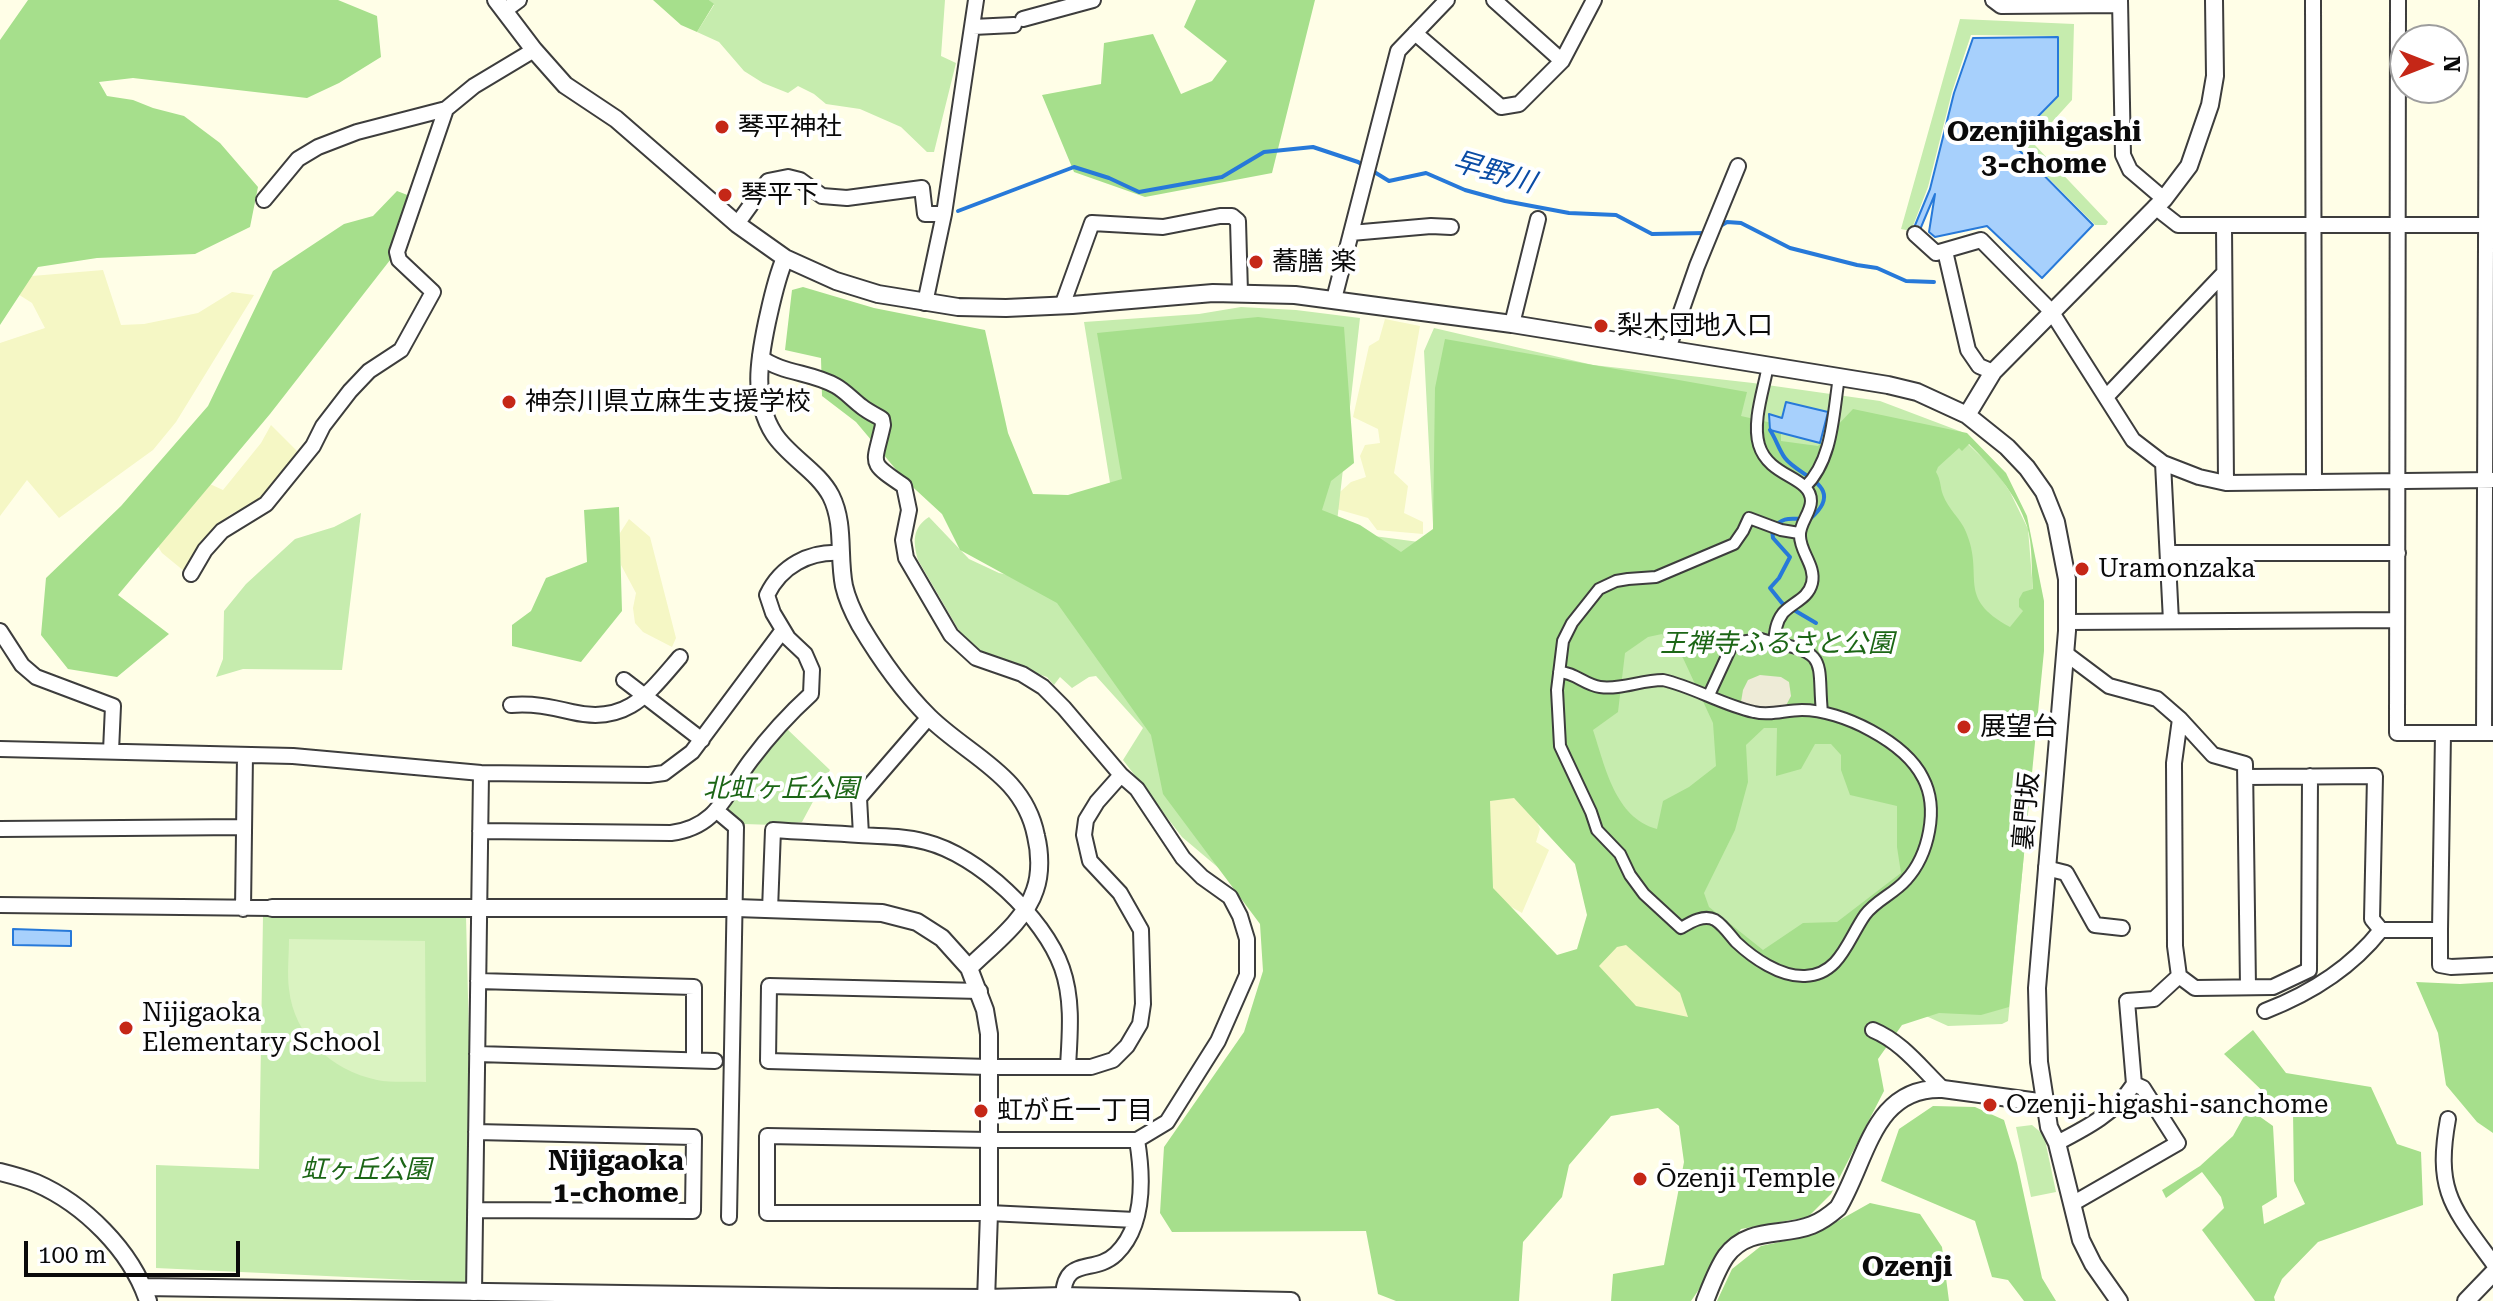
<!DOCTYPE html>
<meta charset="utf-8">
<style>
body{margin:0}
#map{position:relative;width:2493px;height:1301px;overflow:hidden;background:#fffee7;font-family:"Roboto Serif",serif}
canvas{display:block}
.north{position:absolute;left:2389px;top:24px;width:80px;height:80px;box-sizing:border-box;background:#fff;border:2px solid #9d9d9d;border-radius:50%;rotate:90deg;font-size:22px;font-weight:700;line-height:32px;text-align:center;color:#0a0a0a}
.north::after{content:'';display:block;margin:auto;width:28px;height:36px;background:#c52717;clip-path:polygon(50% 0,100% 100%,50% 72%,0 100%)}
.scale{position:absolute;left:24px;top:1241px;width:216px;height:36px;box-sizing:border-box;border:4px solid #0a0a0a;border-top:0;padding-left:10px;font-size:24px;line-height:28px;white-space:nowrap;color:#0a0a0a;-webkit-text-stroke:6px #fff;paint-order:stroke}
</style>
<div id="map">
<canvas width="2493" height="1301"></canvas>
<div class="north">N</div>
<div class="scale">100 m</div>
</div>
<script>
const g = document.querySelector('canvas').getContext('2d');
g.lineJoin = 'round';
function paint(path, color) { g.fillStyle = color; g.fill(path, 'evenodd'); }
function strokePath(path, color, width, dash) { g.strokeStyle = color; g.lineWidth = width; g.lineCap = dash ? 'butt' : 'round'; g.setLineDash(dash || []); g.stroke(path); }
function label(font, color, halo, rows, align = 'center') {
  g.font = font + ' "Roboto Serif","Noto Sans JP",serif'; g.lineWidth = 8; g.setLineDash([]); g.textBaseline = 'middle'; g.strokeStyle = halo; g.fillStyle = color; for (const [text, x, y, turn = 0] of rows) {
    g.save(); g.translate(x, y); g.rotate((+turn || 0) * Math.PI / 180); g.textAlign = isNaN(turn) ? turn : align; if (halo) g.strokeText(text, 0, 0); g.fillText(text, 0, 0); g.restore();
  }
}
const farmland = new Path2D(`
 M103,270L121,325L144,324L198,313L232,292L254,295L176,422L153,450L59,518L27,480L0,516V343L45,328L32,303L2,284L20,277Z
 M1385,319L1420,326L1394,473L1408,486L1404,513L1423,522V534L1377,530L1368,518L1333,508L1331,500L1351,482L1366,477L1360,456L1365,445L1380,443L1378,429L1353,417L1369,346L1379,340Z
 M271,425L300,454L269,493L260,500L231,514L215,527L184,571L162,553L153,539L199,479L223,490L261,443Z
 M629,519L650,537L676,638L672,647L643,632L635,623L633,608L636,593L621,565L619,548L620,533Z
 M1452,787L1504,790L1532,812L1540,829L1536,842L1549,850L1522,913L1490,895Z
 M1611,925L1663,966L1712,1027L1631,1014L1585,969Z`);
const green = new Path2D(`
 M709,0H945L941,56L956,63L934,152H927L901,127L860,109L826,104L814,94L798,86L788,93L763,83L744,71L719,42L697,32L714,5Z
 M1960,19L2074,24L2072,100L2033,143L2108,222L2106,225H2095L2014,143L2059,96V36L1971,35L1952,92L1928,187L1911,231L1901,229Z
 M1241,307L1296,310L1360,318L1336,531L1434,544L1424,351L1434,328L1593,365L1753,383L1880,401L1962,432L1968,444L1995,470L2010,492L2028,529L2033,590L2027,822L2008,1021L2002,1024L1948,1026L1926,1016L1872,1023L1618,857L1471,772L1279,919L1182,837L1123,760L1143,728L1096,676L1089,677L1072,688L1060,677L1054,685L1047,677L990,658L968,646L918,560C913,542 912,528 929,517L969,559L999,573L1022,578L1117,526L1084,322L1199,314Z
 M361,513L342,670L243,669L216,677L223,659L224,611L246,584L295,539L334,527Z
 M786,728L830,770L802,822L774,825L744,824L723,809Z
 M263,916H466L475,1283L156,1268V1165L259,1169Z
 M2032,1125L2044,1135L2056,1192L2031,1197L2016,1127Z`);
const forest = new Path2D(`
 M28,0H338L377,16L381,57L339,83L307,98L133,78L99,82L107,96L133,100L153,108L184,116L220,143L258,187L250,227L195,254L97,258L38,267L0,325V40Z
 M653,0H709L714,4L697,32L681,25Z
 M1196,0H1315L1272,173L1145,197L1074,172L1042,95L1101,84L1104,43L1153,34L1181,94L1212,81L1227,61L1184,27Z
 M397,191L410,196L394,255L270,414L118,595L169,634L117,677L68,669L41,635L46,578L121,506L208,406L273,271L344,224L373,216Z
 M803,287L874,308L985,330L1008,433L1033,494L1068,495L1122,479L1097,333L1258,317L1344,327L1354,463L1331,481L1322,510L1360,525L1401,552L1433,529L1435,388L1445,339L1747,392L1741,416L1781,425V441L1818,446L1853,409L1967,433L2006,473L2027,516L2044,601V651L2009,1007L1981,1015L1939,1013L1902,1025L1878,1059L1884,1091L1831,1194L1808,1217L1741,1229L1691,1301H1611L1613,1274L1664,1265L1684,1162L1679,1126L1658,1108L1611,1116L1569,1165L1562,1197L1523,1242L1519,1301H1396L1378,1294L1366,1231L1172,1232L1160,1213L1164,1147L1244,1032L1263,971L1260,924L1163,794L1151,735L1057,603L960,550L942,514L904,479L856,422L822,396L821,358L785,350L792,290ZM1969,444C1993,468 2016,493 2027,526C2033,545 2031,570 2033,589L2023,592L2019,599V607L2023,611L2010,627C1955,597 1985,577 1966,532C1961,519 1948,509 1943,495C1940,487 1941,480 1936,472L1938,467L1959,448L1962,451ZM1662,634L1683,658L1713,723L1716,766L1689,787L1663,801L1657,829C1615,818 1605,766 1593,730L1618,712L1625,653L1648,637ZM1764,728H1777L1776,776L1801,769L1815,744H1831L1841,755V770L1850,795L1897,806V847L1901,873L1837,922L1803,923L1763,950L1709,907L1704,893L1735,830L1748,782L1746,745ZM1514,798L1575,864L1587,915L1577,949L1557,955L1493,888L1490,801ZM1626,945L1680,993L1688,1017L1636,1006L1599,966L1617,947Z
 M619,507L622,611L581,662L512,646V625L531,611L546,578L587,562L584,510Z
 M2416,982L2460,984L2493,982V1133L2477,1122L2446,1085L2438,1033Z
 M2253,1030L2286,1073L2371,1087L2397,1144L2421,1152L2423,1205L2318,1242L2282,1279L2274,1297L2275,1301H2255L2202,1230L2224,1208L2221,1197L2202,1172L2166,1198L2162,1190L2200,1166L2233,1136L2253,1100L2259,1116L2273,1126L2277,1197L2262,1206L2264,1224L2305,1204L2294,1181L2293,1112L2275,1103L2224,1054Z
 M1933,1106L1975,1107L2004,1120L2017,1163L2042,1278L2056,1301H2024L2008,1280L1992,1277L1975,1221L1881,1181L1899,1129Z
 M1870,1203L1920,1214L1942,1247L1949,1301H1717L1732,1269L1761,1246L1813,1235Z`);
const pitch = new Path2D(`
 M289,939L425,941L426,1082C410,1081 392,1083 377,1080C331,1070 294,1036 289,989C287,973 289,955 289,939Z`);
const plaza = new Path2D(`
 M1760,675L1781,677L1789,682L1791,696L1782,713L1740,708L1743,690L1748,680Z`);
const water = new Path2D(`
 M2058,37V96L2012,143L2093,225L2042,278L1987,226L1935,237L1929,232L1935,194L1919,232L1911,235L1930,189L1954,93L1973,38Z
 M1786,402L1828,412L1820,443L1770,430L1769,414L1782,418Z
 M13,929L71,931V946L13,945Z`);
const stream = new Path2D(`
 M958,211L1074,167L1109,178L1139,192L1222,177L1264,152L1313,147L1358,162L1389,181L1426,173L1465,190L1505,201L1569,213L1616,215L1652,234L1705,233
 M1717,228L1727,222L1741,223L1790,248L1857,265L1877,268L1906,281L1934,282
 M1770,430C1776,439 1779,450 1785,458C1799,477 1848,486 1810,519C1792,520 1785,514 1772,529L1773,538L1790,557L1779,578L1770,588L1782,603L1816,623`);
const pedestrian = new Path2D(`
 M1805,487C1833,460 1833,414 1839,377
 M1774,643C1830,652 1817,665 1822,712
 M1559,672C1574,672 1585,685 1600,687C1621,690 1641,680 1663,680C1694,687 1722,705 1754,712C1770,716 1785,710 1802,710C1842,710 1905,742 1923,778C1939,808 1929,855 1906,880C1894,894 1876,900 1865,915C1848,939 1840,975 1805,976C1780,977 1753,958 1736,942C1730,935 1723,925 1715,920C1704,914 1691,922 1681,928L1644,894L1630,875L1620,854L1597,830L1591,812L1560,746L1557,690L1563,641L1572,623L1599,589L1616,581L1628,579L1656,577L1734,544L1743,531L1749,518L1781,530L1799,533
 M1709,695L1733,643L1761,639L1774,643C1775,632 1776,622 1783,613C1793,602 1808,599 1812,583C1816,566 1800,552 1800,536C1799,524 1811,513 1811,501C1811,476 1769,478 1759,445C1752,421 1764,389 1768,365`);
const minor = new Path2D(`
 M1494,0L1562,61
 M1993,0L2001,6L2120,5
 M2120,0L2123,155L2130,170L2164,199
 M2313,0L2314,482
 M2398,0L2397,733H2493
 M504,11L519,0
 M1023,19L1093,0
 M973,27L1014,25
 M1415,33L1501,107L1519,104L1562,61L1594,0
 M264,200L298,159L318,147L357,132L446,109L474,86L534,50
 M2155,207L2178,225H2492
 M737,224L768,181L788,177L800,180L822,196L847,198L922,188L925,214H944
 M2224,226L2226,483
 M1351,233L1431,226L1451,227
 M1915,234L1936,253L1981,240L2051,311L2133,440L2163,463L2199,477L2226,483L2493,480
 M1945,251L1968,350L1979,366L1993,372
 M1334,299L1398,51L1447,0
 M925,303L944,214L976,0
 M1062,306L1092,223L1163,227L1220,216H1232L1238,221L1240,293
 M1512,324L1538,219
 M1668,349L1697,266L1738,166
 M760,357C783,374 812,372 836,386C845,391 853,400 861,406C867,411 875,415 882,419L883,425C874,466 867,461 904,486L909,510L903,540L906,558L951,635L976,658L1022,674L1043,687L1064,708L1121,775L1137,789L1183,858L1202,877L1230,897L1240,916L1247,939V975L1218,1041L1167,1122L1137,1140H988L767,1136V1213H989L1135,1220
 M2107,396L2224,273
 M2163,463L2171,621
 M2168,553H2398
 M191,574L205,550L222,531L266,504L313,446L323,426L350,391L369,371L401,350L433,292L399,260L397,252L446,109
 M2067,622L2397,620
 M0,631L22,665L36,677L113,706L111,751
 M2065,653L2109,686L2157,699L2180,719L2213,755L2245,764L2248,987
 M624,680L702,740
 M511,705C532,703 551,707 572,712C627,725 648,694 680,657
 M2180,719L2174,763L2175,946L2179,976L2195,988L2273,987L2309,970L2310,776
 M2484,733L2487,0
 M0,749L293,756L481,773L649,775L664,773L692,752L783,630
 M2246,777L2375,776L2372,919L2381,930H2440V965L2451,967L2493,965
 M717,811L736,827L729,1217
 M0,829L244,827
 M480,831L671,833C718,827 725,794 751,760C769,736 789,714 811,694L812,670L805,654L788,638L773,613L767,595C781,566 809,551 841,553
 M861,835L859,798L929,717
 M2046,868L2066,873L2095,925L2122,928
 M0,905L272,908
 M243,909L245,755
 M770,910L773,830C801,832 830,833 859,835C881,836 904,836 926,842C978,855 1044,917 1062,968C1073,999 1070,1033 1068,1066
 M2440,930L2443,733
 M478,981L694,987V1060
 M980,991L769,986L768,1061L989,1067H1091L1113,1060L1127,1046L1140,1024L1143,1004L1141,930L1120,893L1090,861L1084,835L1086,820L1097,802L1121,775
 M2265,1011C2309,994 2351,968 2381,930
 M1873,1030C1902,1042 1921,1068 1943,1089
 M477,1054L715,1061
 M2134,1084L2127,1001L2154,999L2179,976
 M2448,1119C2435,1191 2452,1207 2493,1263
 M2057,1143C2088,1127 2115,1113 2134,1084L2143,1088L2178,1143L2072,1204
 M475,1210L693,1211L694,1137L476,1132
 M474,1293L481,773
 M1063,1296C1065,1255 1094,1275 1116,1254C1145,1226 1143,1176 1137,1140`);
const tertiary = new Path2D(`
 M496,0L534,50L565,85L616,119L737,224L785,258L836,281L878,294L958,307L1006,308L1072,305L1213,293L1295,295L1512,324L1888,385L1917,392L1967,415L2007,447L2027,468L2044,492L2056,522L2067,579V631L2037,988L2039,1062L2049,1127L2057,1143L2081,1240L2093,1264L2119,1301
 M785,258C776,279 772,300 767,322C759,360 752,399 774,434C789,457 818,471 831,496C845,524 838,556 844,586C847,599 854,614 860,625C879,657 903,691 929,717C970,757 1024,775 1036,836C1040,852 1041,873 1035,890C1025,921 992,945 969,968L985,1010L989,1034V1213L986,1301
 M1967,415L1993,372L2164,199L2189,166L2210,105L2215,76L2214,0
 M272,908H736L882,913L917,922L942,938L969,968
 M0,1172C12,1175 24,1178 36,1183C84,1204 131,1250 148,1301
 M143,1287L832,1297L986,1298L1063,1296L1291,1301
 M1705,1301C1711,1286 1717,1269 1726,1256C1748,1226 1783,1237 1812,1225C1822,1221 1830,1215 1838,1208C1867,1160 1873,1086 1943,1089L2046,1103
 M2466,1301L2493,1273`);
const markers = [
 [722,127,8,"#c52717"],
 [725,195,8,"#c52717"],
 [1256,262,8,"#c52717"],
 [1601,326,8,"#c52717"],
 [509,402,8,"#c52717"],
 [2082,569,8,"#c52717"],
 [1964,727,8,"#c52717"],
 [126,1028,8,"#c52717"],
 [1990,1105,8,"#c52717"],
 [981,1111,8,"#c52717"],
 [1640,1179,8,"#c52717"]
];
const poiNames = [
 ["琴平神社",738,127],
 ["琴平下",741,195],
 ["蕎膳 楽",1272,262],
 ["梨木団地入口",1617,326],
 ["神奈川県立麻生支援学校",525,402],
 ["Uramonzaka",2098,569],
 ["展望台",1980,727],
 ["Nijigaoka",142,1013],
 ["Elementary School",142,1043],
 ["Ozenji-higashi-sanchome",2006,1105],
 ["虹が丘一丁目",997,1111],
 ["Ōzenji Temple",1656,1179]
];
const parkNames = [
 ["王禅寺ふるさと公園",1777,644],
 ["北虹ヶ丘公園",781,789],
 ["虹ヶ丘公園",366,1170]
];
const streetNames = [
 ["裏門坂",2027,811,-85]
];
const neighbourhoodNames = [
 ["Ozenjihigashi",2044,133],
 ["3-chome",2044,165],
 ["Nijigaoka",616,1162],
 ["1-chome",616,1194],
 ["Ozenji",1907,1268]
];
const waterNames = [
 ["早野川",1494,173,16]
];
paint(farmland, '#f5f7c5');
paint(green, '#c6ecae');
paint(forest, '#a6df8c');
paint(pitch, '#daf3c1');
paint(plaza, '#eeebd7');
paint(water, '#a7d0fc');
strokePath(water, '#2779d9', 2);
strokePath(stream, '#2779d9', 4);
strokePath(pedestrian, '#3d3d3d', 14);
strokePath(minor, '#3d3d3d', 18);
strokePath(tertiary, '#3d3d3d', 20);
strokePath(pedestrian, '#fff', 10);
strokePath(minor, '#fff', 14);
strokePath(tertiary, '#fff', 16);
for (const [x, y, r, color] of markers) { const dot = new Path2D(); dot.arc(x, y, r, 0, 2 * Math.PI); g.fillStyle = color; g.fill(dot); strokePath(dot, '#fff', 3); }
label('26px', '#0a0a0a', '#fff', poiNames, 'left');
label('italic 26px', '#1c6616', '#fff', parkNames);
label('26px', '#0a0a0a', '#fff', streetNames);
label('bold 28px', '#0a0a0a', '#fff', neighbourhoodNames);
label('italic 28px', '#0a4ca5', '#fff', waterNames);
</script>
